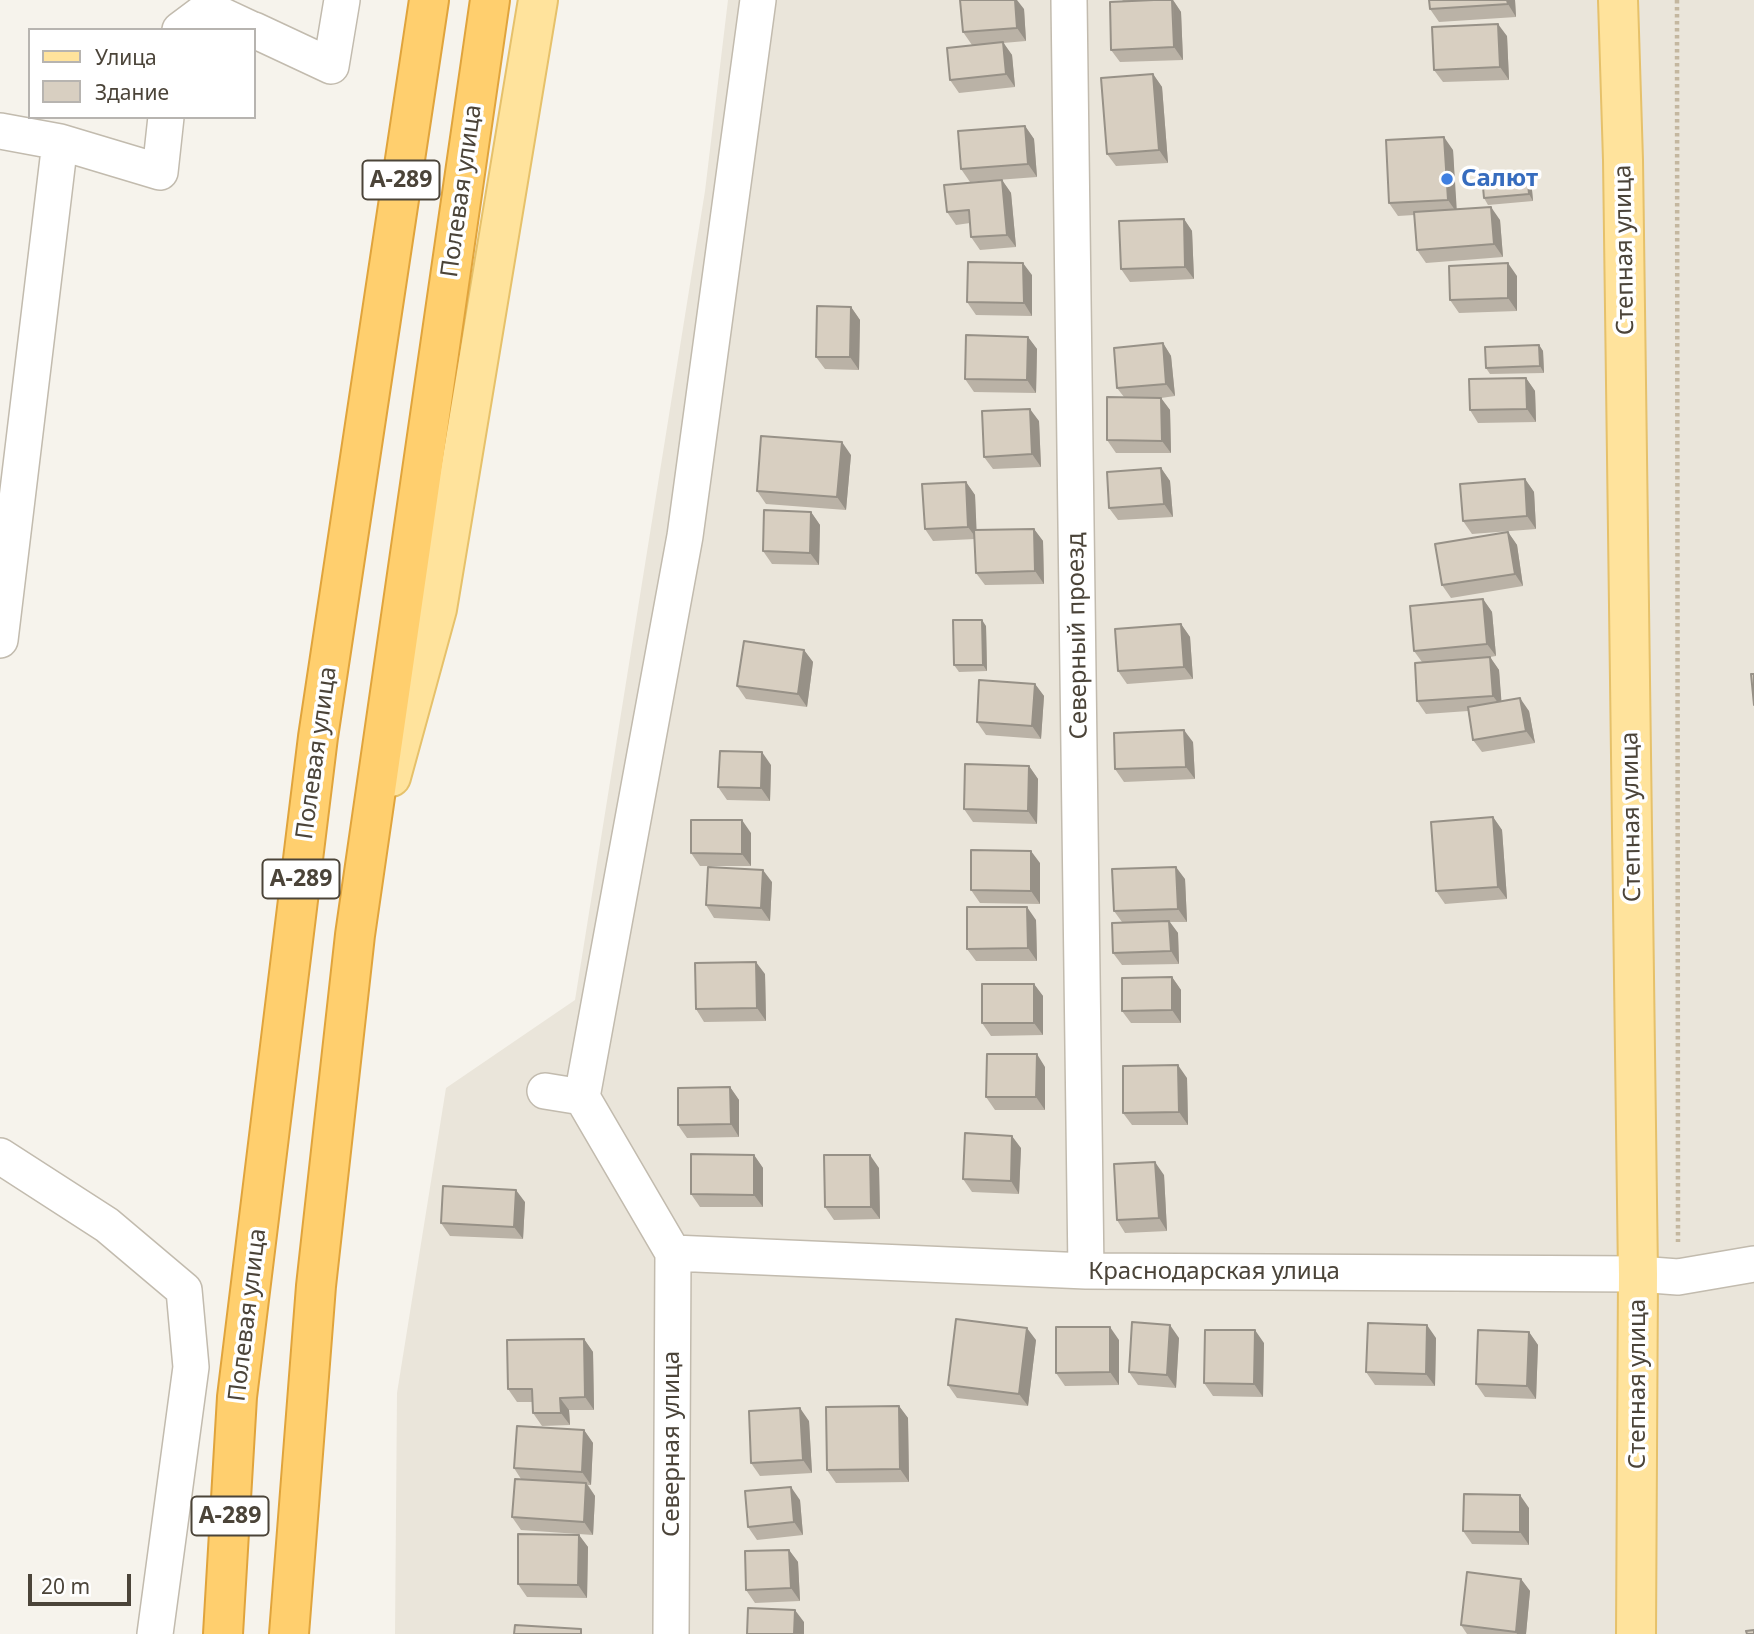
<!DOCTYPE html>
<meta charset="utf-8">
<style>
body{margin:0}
#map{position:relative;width:1754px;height:1634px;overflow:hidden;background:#f6f3ec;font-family:"Noto Sans",sans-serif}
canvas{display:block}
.legend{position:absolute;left:28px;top:28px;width:228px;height:91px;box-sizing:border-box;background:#fff;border:2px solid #b7b4b0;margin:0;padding:9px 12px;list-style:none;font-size:21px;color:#4b4439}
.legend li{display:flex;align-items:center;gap:14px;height:35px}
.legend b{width:35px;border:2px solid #b7b4b0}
.scale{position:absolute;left:28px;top:1574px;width:103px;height:32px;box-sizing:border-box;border:4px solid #4b4439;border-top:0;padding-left:9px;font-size:21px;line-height:24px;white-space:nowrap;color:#4b4439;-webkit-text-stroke:5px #fff;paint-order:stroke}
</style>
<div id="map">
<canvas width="1754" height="1634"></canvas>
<ul class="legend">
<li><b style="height:9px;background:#ffe39c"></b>Улица</li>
<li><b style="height:19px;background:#d8cfc1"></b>Здание</li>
</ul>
<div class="scale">20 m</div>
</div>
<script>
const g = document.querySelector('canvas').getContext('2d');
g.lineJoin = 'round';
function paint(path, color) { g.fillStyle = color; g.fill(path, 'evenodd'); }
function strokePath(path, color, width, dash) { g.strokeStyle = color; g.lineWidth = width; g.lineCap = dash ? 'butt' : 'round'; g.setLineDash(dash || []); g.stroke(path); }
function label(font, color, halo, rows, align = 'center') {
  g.font = font + ' "Noto Sans",sans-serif'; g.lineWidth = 7; g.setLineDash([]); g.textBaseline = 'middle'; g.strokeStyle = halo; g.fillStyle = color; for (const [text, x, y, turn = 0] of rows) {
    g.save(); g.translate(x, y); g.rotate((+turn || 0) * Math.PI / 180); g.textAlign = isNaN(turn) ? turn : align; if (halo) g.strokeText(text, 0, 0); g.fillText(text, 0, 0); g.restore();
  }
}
const residential = new Path2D(`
 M728,0H1754V1634H395L397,1393L446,1088L575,1000L705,191Z`);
const path = new Path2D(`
 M1677,0L1678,1242`);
const minor = new Path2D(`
 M1069,0L1086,1271
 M180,30L208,9L253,30
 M254,30L331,66L342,0
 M0,131L60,142L160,172L166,117
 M0,640L60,142
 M545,1091L582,1097L673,1253
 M582,1097L685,536L758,0
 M0,1156L107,1225L184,1290L191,1367L155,1634
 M673,1253L1086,1271L1638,1274L1678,1277L1754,1264
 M671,1634L673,1253`);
const major = new Path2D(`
 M1618,0L1623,160L1638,1274L1636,1634
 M391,777L437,609L538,0`);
const highway = new Path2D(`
 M223,1634L237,1397L318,737L429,0
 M289,1634L316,1286L355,935L490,0`);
const wall = new Path2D(`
 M1122,0H1173L1181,12L1183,60L1120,62L1111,50L1123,1Z
 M1429,0H1515L1516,17L1439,22L1430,9Z
 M1024,9L1026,41L1003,43L1012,55L1015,87L959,93L950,80L987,44L972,45L963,32Z
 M1507,36L1509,80L1443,82L1434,70Z
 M1153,74L1162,87L1168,163L1116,166L1107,154Z
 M1025,126L1034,139L1037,177L970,182L961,169Z
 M1453,150L1456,209L1500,220L1503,257L1426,263L1417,250L1414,215L1398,216L1389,203Z
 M1527,172L1531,179L1533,201L1488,205L1484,198Z
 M1002,180L1011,193L1016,247L980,250L971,237L970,223L956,225L947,212Z
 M1184,219L1192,231L1194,279L1130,282L1121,269Z
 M1032,275V316L976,315L967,302Z
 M1517,276V311L1459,313L1450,300Z
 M851,307L860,320L859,370L825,369L816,357Z
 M1028,337L1037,349L1036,393L974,392L965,379Z
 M1163,343L1171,356L1175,396L1161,398L1170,410L1171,453H1116L1107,440L1124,397L1117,388Z
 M1539,345L1543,351L1544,373L1490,374L1486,368Z
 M1526,378L1535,391L1536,422L1478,423L1470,410Z
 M1039,421L1041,467L993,469L984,457Z
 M851,455L846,510L766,504L757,491Z
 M1161,468L1170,481L1173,517L1118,520L1109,508Z
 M1525,479L1534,492L1536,529L1472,534L1463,521Z
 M966,482L975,495L976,530L1034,529L1043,541L1044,584L985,585L976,573L975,539L933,541L925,529Z
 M811,512L820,525L819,565L772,564L763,551Z
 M1508,532L1517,545L1523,586L1451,598L1442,585Z
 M1483,599L1492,612L1496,656L1490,657L1499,670L1501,701L1529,711L1535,743L1482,752L1473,740L1468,711L1426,714L1417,701L1422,662L1414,651Z
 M1181,624L1190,637L1193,679L1127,684L1118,671Z
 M986,626L987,671L959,672L954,665Z
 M804,650L813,662L807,707L746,699L737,686Z
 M1035,684L1044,696L1041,739L986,735L977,722Z
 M1193,742L1195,779L1124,782L1115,769Z
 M771,765L770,801L727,800L718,787Z
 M1029,766L1038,779L1037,824L973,822L964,809Z
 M1493,817L1502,830L1507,899L1445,904L1436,891Z
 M751,833V866H700L691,853Z
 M1040,863V904L980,903L971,890Z
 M1185,879L1187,922H1170L1178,933L1179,964L1122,965L1113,953L1122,922L1114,911Z
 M772,882L770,921L714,918L706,905Z
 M1036,920L1037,961H976L967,949Z
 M765,974L766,1021L704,1022L696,1009Z
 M1172,977L1181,990V1023H1131L1122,1011Z
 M1034,984L1043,996V1035L991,1036L982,1023Z
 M1045,1067V1110H995L986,1097Z
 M1187,1078L1188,1125H1132L1123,1113Z
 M730,1087L739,1100V1137L687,1138L678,1125Z
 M1021,1148L1019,1194L972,1192L963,1179Z
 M754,1155L763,1168V1207H700L691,1194Z
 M879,1168L880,1219L834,1220L825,1207Z
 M1164,1175L1167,1231L1125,1233L1117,1220Z
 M525,1202L523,1239L450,1236L441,1223Z
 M1529,1332L1538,1345L1536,1399L1485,1397L1476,1384Z
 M1179,1338L1176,1388L1138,1385L1129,1372Z
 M1436,1338L1435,1386L1375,1385L1366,1372Z
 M584,1339L593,1352L594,1410H569L570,1425L542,1426L533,1413V1402H517L508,1389Z
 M1036,1340L1028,1406L957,1398L948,1385Z
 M1119,1340V1385L1065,1386L1056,1373Z
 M1264,1343L1263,1397L1213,1396L1204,1383Z
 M899,1406L908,1418L909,1482L836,1483L827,1470Z
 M809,1421L812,1473L760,1476L751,1463Z
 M584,1430L593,1443L591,1485H588L595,1496L593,1535L521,1530L512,1517L521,1479L514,1468Z
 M800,1500L803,1535L757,1540L748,1527Z
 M1529,1508V1545L1472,1544L1463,1531Z
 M579,1535L588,1547L587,1598L527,1597L518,1584Z
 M789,1550L798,1562L800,1601L755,1603L746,1590Z
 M1521,1579L1530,1591L1526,1634H1467L1461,1625Z`);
const shadedWall = new Path2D(`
 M1015,0H1017L1024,9L1026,41L1017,28Z
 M1173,0L1181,12L1183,60L1174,47Z
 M1507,0H1515L1516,17L1508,4Z
 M1498,24L1507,36L1509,80L1500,67Z
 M1003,42L1012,55L1015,87L1006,74Z
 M1153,74L1162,87L1168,163L1159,150Z
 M1025,126L1034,139L1037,177L1028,164Z
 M1444,137L1453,150L1457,213L1448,200Z
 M1527,172L1531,179L1533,201L1529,194Z
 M1002,180L1011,193L1016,247L1007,235Z
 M1491,207L1500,220L1503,257L1494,244Z
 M1184,219L1192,231L1194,279L1185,267Z
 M1023,263L1032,275V316L1024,303Z
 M1508,263L1517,276V311L1508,298Z
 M851,307L860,320L859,370L850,357Z
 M1028,337L1037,349L1036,393L1027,380Z
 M1163,343L1171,356L1175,396L1166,384Z
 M1539,345L1543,351L1544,373L1540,366Z
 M1526,378L1535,391L1536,422L1527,409Z
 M1161,398L1170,410L1171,453L1162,441Z
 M1030,409L1039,421L1041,467L1032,454Z
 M842,442L851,455L846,510L837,497Z
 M1161,468L1170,481L1173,517L1164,504Z
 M1525,479L1534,492L1536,529L1527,516Z
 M966,482L975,495L977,539L968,527Z
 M811,512L820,525L819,565L810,553Z
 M1034,529L1043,541L1044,584L1035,571Z
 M1508,532L1517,545L1523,586L1515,574Z
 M1483,599L1492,612L1496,656L1487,644Z
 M982,620L986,626L987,671L983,665Z
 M1181,624L1190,637L1193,679L1184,667Z
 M804,650L813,662L807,707L798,694Z
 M1490,657L1499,670L1502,708L1493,696Z
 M1035,684L1044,696L1041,739L1032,726Z
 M1520,698L1529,711L1535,743L1526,731Z
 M1184,730L1193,742L1195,779L1186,767Z
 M762,752L771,765L770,801L761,788Z
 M1029,766L1038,779L1037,824L1028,811Z
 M1493,817L1502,830L1507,899L1498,887Z
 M742,820L751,833V866L742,854Z
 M1031,851L1040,863V904L1031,891Z
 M1176,867L1185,879L1187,922L1178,909Z
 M763,870L772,882L770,921L761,908Z
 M1027,907L1036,920L1037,961L1028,948Z
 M1169,921L1178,933L1179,964L1171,951Z
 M756,962L765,974L766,1021L757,1008Z
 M1172,977L1181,990V1023L1172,1010Z
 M1034,984L1043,996V1035L1034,1023Z
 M1037,1054L1045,1067V1110L1036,1097Z
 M1178,1065L1187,1078L1188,1125L1179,1112Z
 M730,1087L739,1100V1137L731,1124Z
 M1012,1136L1021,1148L1019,1194L1011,1181Z
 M754,1155L763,1168V1207L754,1195Z
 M870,1155L879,1168L880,1219L871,1207Z
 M1155,1162L1164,1175L1167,1231L1159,1218Z
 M516,1190L525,1202L523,1239L514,1227Z
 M1170,1325L1179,1338L1176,1388L1167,1375Z
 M1427,1325L1436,1338L1435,1386L1426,1374Z
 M1110,1327L1119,1340V1385L1110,1372Z
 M1027,1328L1036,1340L1028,1406L1019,1394Z
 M1255,1330L1264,1343L1263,1397L1254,1384Z
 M1529,1332L1538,1345L1536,1399L1527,1386Z
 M584,1339L593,1352L594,1410L585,1397Z
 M560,1398L569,1410L570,1425L561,1413Z
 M899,1406L908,1418L909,1482L900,1469Z
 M800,1408L809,1421L812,1473L803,1460Z
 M584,1430L593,1443L591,1485L582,1472Z
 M586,1483L595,1496L593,1535L584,1522Z
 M791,1487L800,1500L803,1535L794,1522Z
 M1520,1495L1529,1508V1545L1520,1532Z
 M579,1535L588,1547L587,1598L578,1585Z
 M789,1550L798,1562L800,1601L791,1588Z
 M1521,1579L1530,1591L1526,1634H1517L1516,1632Z
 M795,1610L804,1622V1634H794Z`);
const building = new Path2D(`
 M960,0H1015L1017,28L963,32Z
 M1154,0H1172L1174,47L1111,50L1110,2Z
 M1429,0H1507L1508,4L1430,9Z
 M1498,24L1500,67L1434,70L1432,27Z
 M1003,42L1006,74L950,80L947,48Z
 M1153,74L1159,150L1107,154L1101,78Z
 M1025,126L1028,164L961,169L958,131Z
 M1444,137L1448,200L1389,203L1386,140Z
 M1527,172L1529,194L1484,198L1482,176Z
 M1002,180L1007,235L971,237L969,210L947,212L944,185Z
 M1491,207L1494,244L1417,250L1414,212Z
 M1184,219L1185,267L1121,269L1119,221Z
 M968,262L1023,263L1024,303L967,302Z
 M1508,263V298L1450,300L1449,266Z
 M817,306L851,307L850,357H816Z
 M966,335L1028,337L1027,380L965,379Z
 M1163,343L1166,384L1117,388L1114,348Z
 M1539,345L1540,366L1486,368L1485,347Z
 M1526,378L1527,409L1470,410L1469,379Z
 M1107,397L1161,398L1162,441L1107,440Z
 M1030,409L1032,454L984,457L982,411Z
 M761,436L842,442L837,497L757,491Z
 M1161,468L1164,504L1109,508L1107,472Z
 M1525,479L1527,516L1463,521L1460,484Z
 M966,482L968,527L925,529L922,484Z
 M764,510L811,512L810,553L763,551Z
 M1034,529L1035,571L976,573L974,530Z
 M1508,532L1515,574L1442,585L1435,544Z
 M1483,599L1487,644L1414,651L1410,606Z
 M953,620H982L983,665H954Z
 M1181,624L1184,667L1118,671L1115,629Z
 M744,641L804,650L798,694L737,686Z
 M1490,657L1493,696L1417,701L1415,663Z
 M1751,674H1754V705Z
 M979,680L1035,684L1032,726L977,722Z
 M1520,698L1526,731L1473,740L1468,707Z
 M1184,730L1186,767L1115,769L1114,733Z
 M720,751L762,752L761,788L718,787Z
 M965,764L1029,766L1028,811L964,809Z
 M1493,817L1498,887L1436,891L1431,822Z
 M691,820H742V854L691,853Z
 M971,850L1031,851V891L971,890Z
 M708,867L763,870L761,908L706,905Z
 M1176,867L1178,909L1114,911L1112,869Z
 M967,907H1027L1028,948L967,949Z
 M1169,921L1171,951L1113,953L1112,923Z
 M756,962L757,1008L696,1009L695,963Z
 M1172,977V1010L1122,1011V978Z
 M982,984H1034V1023H982Z
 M987,1054H1037L1036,1097H986Z
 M1178,1065L1179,1112L1123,1113V1066Z
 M730,1087L731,1124L678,1125V1088Z
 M965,1133L1012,1136L1011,1181L963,1179Z
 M691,1154L754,1155V1195L691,1194Z
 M824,1155H870L871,1207H825Z
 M1155,1162L1159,1218L1117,1220L1114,1164Z
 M443,1186L516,1190L514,1227L441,1223Z
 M956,1319L1027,1328L1019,1394L948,1385Z
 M1132,1322L1170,1325L1167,1375L1129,1372Z
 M1368,1323L1427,1325L1426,1374L1366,1372Z
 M1056,1327H1110V1372L1056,1373Z
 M1205,1330H1255L1254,1384L1204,1383Z
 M1478,1330L1529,1332L1527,1386L1476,1384Z
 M584,1339L585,1397L560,1398L561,1413H533L532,1389H508L507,1340Z
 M899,1406L900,1469L827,1470L826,1407Z
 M800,1408L803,1460L751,1463L749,1411Z
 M517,1426L584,1430L582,1472L514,1468Z
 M515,1479L586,1483L584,1522L512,1517Z
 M791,1487L794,1522L748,1527L745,1491Z
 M1464,1494L1520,1495V1532L1463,1531Z
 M518,1534L579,1535L578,1585L518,1584Z
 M789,1550L791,1588L746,1590L745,1551Z
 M1467,1572L1521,1579L1516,1632L1461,1625Z
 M748,1608L795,1610L794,1634H747Z
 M515,1625L581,1629V1634H514Z
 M1754,1630V1634H1747L1746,1631Z`);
const markers = [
 [1447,179,7,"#3f7fe0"]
];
const shields = [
 [401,180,77],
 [301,879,77],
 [230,1516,77]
];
const shieldNames = [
 ["А-289",401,180],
 ["А-289",301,879],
 ["А-289",230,1516]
];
const shopNames = [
 ["Салют",1461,179]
];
const streetNames = [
 ["Полевая улица",462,191,-82],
 ["Степная улица",1625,250,-91],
 ["Северный проезд",1078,636,-91],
 ["Полевая улица",317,753,-82],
 ["Степная улица",1632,817,-91],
 ["Краснодарская улица",1214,1272],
 ["Полевая улица",248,1315,-83],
 ["Степная улица",1638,1384,-90],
 ["Северная улица",672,1444,-90]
];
paint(residential, '#eae5da');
strokePath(minor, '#c2bbae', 38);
strokePath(major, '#e6c16a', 42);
strokePath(highway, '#e0a43c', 42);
strokePath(path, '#c4b79f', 4.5, [3.5, 3.5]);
strokePath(minor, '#fff', 35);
strokePath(major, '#ffe39c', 38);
strokePath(highway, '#ffcf6e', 38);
paint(wall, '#bab2a6');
paint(shadedWall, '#979187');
paint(building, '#d8cfc1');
strokePath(building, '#979187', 2);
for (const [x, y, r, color] of markers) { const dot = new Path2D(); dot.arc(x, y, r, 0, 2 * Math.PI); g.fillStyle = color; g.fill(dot); strokePath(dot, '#fff', 2.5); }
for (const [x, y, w] of shields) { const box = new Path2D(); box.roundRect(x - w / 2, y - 19.5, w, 39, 5); g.fillStyle = '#fff'; g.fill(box); strokePath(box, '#4b4439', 2); }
label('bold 23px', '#4b4439', null, shieldNames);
label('bold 24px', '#366cbe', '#fff', shopNames, 'left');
label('24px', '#4b4439', '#fff', streetNames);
</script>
